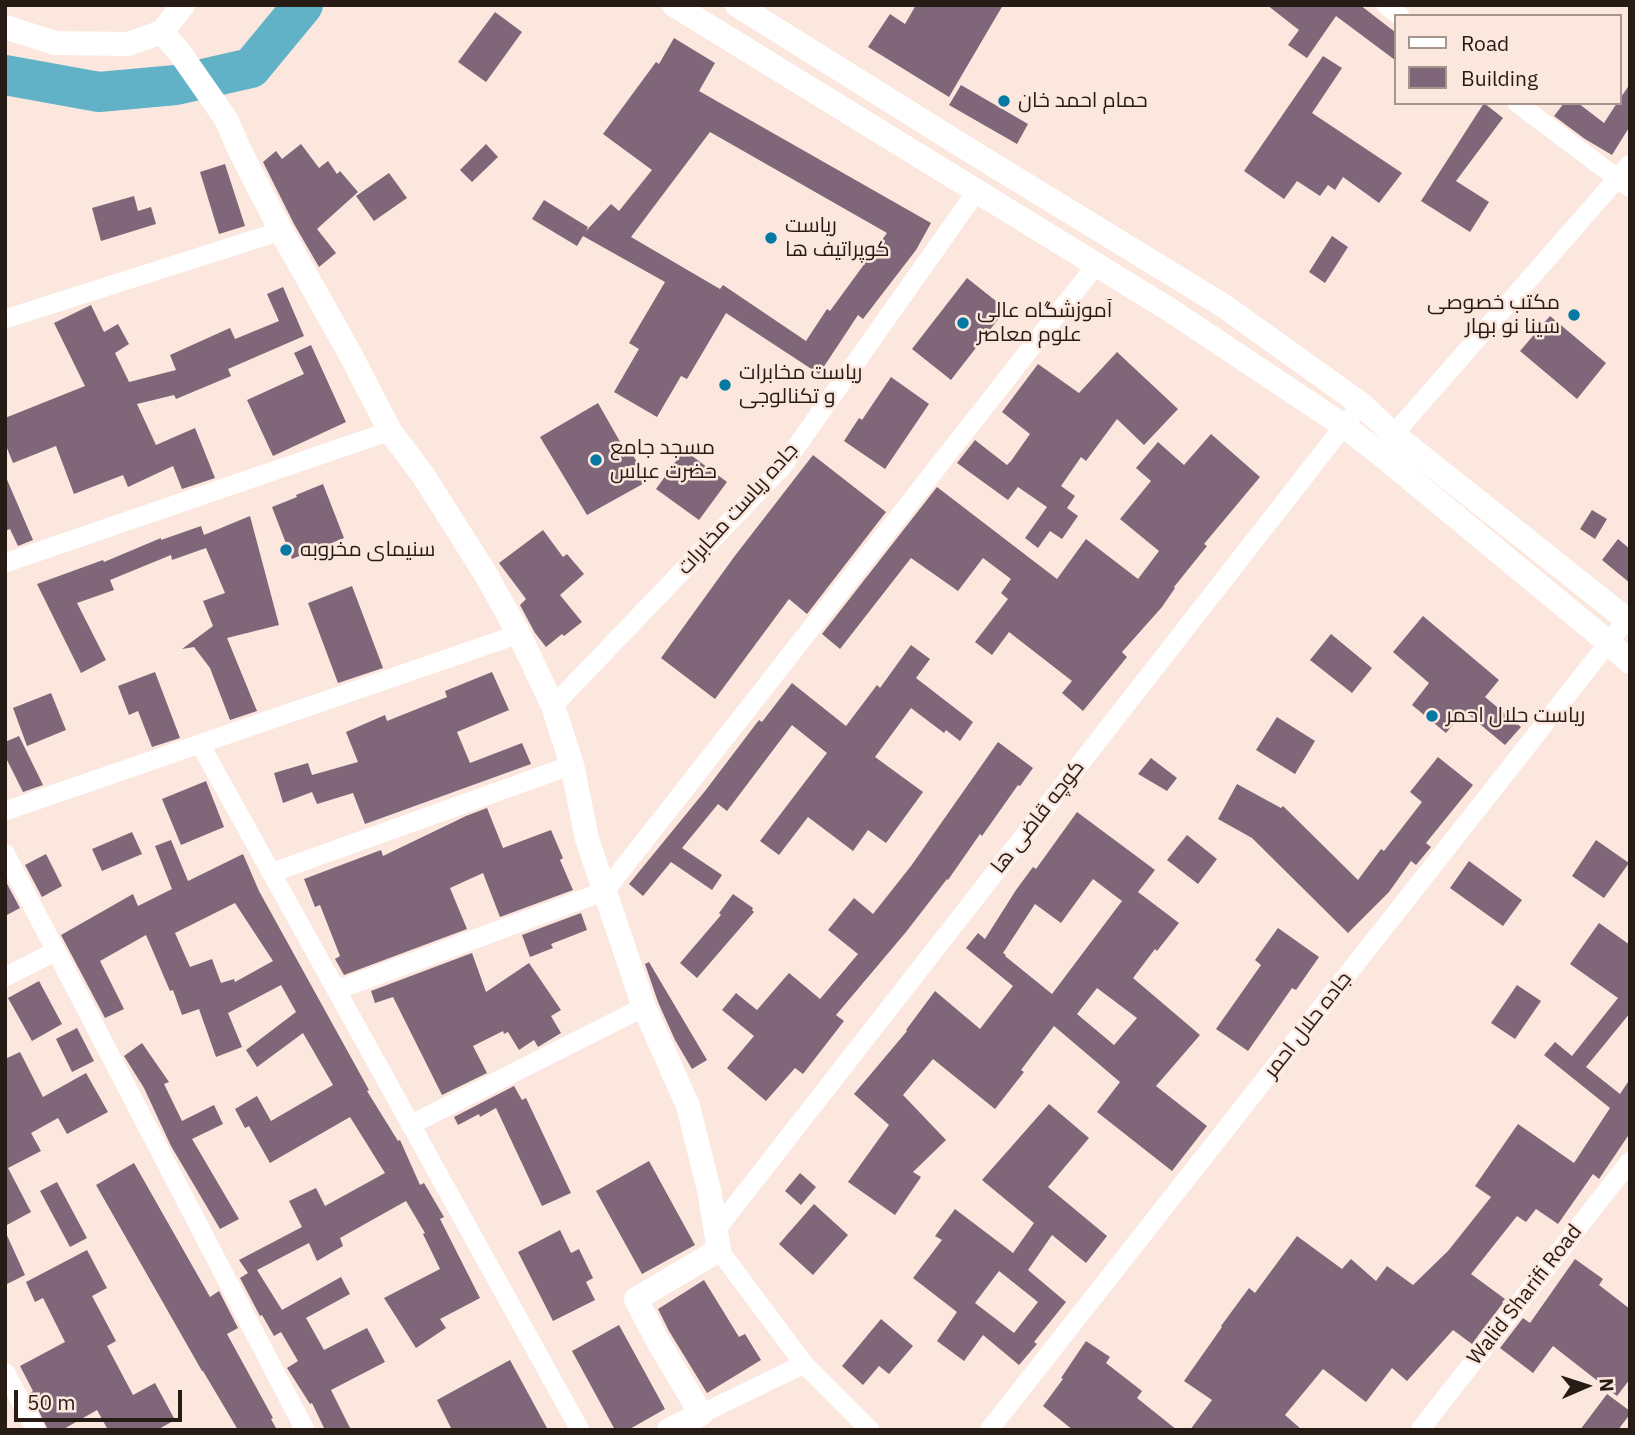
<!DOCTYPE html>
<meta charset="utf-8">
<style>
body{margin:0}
#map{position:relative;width:1635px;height:1435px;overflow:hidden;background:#fbe7dd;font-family:"IBM Plex Sans",sans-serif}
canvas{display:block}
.frame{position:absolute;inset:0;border:7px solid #271b16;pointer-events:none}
.legend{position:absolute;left:1394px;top:14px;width:228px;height:91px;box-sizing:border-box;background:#fbe7dd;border:2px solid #a6958d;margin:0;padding:9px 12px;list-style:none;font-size:21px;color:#271b16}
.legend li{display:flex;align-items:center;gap:14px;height:35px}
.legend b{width:35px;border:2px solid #a6958d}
.north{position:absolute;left:1551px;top:1351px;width:70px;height:70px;-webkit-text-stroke:5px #fbe7dd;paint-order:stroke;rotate:87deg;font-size:19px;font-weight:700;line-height:28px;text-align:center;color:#271b16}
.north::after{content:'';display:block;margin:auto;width:24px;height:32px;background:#271b16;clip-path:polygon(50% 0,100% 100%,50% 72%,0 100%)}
.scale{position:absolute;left:14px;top:1390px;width:168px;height:32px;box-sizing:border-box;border:4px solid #271b16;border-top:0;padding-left:9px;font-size:21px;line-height:24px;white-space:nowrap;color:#271b16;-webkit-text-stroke:5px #fbe7dd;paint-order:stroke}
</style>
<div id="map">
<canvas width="1635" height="1435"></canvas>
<div class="frame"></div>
<ul class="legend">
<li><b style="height:9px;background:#fff"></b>Road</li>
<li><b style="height:19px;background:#7f6679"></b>Building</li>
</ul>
<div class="north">N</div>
<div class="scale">50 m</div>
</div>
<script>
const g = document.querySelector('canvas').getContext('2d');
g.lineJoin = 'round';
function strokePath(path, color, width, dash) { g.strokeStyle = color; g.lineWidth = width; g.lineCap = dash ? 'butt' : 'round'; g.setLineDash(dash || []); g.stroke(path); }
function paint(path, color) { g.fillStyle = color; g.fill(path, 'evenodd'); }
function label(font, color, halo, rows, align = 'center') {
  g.font = font + ' "IBM Plex Sans",Cairo,sans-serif'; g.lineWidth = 5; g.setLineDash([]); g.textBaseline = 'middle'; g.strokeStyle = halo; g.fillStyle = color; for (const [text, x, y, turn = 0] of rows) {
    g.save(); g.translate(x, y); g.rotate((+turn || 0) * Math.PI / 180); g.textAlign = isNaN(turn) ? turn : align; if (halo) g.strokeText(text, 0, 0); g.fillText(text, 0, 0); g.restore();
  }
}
const river = new Path2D(`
 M5,75L99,92L176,85L251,68L303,5`);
const building = new Path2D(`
 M916,5H1003L949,97L868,47L890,14L905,24Z
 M1267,5H1360L1395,32V60L1336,16L1307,58L1288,45L1299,30Z
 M495,12L522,32L486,82L458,62Z
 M674,38L715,63L699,91L931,223L916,250L863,319L858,315L819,374L726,313L687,379L681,376L657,417L614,392L639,349L629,343L665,282L583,236L577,246L532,219L544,200L588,227L586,231L611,204L619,211L652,170L603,134L656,62L659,64ZM710,132L887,233L830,311L827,309L806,341L723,285L720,289L631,237Z
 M1323,56L1342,68L1312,113L1402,173L1379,203L1343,177L1335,190L1328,185L1320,196L1297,181L1284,199L1244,171Z
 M1630,84V126L1612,155L1585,139L1554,116L1564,103H1578L1604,123L1617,103H1619V100Z
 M961,85L1028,124L1017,144L949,105Z
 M1484,103L1503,118L1456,181L1489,202L1470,232L1421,201Z
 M301,144L319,168L328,161L337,174L340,171L358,192L317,229L336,253L319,267L294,224L263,162L276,151L282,159Z
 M486,144L498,157L472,182L460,170Z
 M225,164L245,226L219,234L200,172Z
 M389,173L407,198L374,221L356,196Z
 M134,196L138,211L151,207L156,224L101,241L92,208Z
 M1332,236L1348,247L1325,283L1309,272Z
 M967,278L1006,309L951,380L912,349Z
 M283,287L304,336L228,369L231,376L176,399L174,395L137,404L156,445L195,428L215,478L182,489L173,466L128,487L123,475L74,494L56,446L13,463L5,443V418L85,386L54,323L91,305L104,332L118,324L129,344L115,353L129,382L176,370L170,355L230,328L235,339L279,321L267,294Z
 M1550,316L1606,363L1577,399L1520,351Z
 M311,345L346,422L273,456L247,400L304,374L294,353Z
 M1117,352L1178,409L1144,445L1117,419L1086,461L1081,457L1061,486L1075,496L1067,508L1078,516L1062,539L1050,531L1038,548L1025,538L1047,507L1018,487L1008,500L957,463L975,440L1007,465L1011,461L1030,434L1002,412L1038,364L1079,393Z
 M891,377L929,404L885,469L844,441L859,418L862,420Z
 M598,403L627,454L631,452L648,481L587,515L540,437Z
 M1211,434L1260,477L1204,544L1207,546L1174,587L1175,588L1162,607L1122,652L1127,657L1083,711L1062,693L1072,681L1009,632L992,655L975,642L1008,599L1001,593L1011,579L983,558L958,591L911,558L840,649L822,634L937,487L1057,579L1086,539L1138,579L1159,551L1120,519L1151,481L1136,468L1158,442L1184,465Z
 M684,450L727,482L699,520L656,489Z
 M813,455L886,512L807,614L789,599L715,699L661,658L734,557Z
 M5,475L33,540L18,546L10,529L5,531Z
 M323,484L344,538L292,559L272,507L297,497L296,495Z
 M1592,510L1607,519L1595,539L1580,529Z
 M250,516L279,625L227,638L257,711L230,720L210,668L194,647L182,649L213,626L203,601L225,593L206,548L172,560L171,555L110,580L114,590L77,603L106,660L81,673L37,584L103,560L104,562L161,538V540L201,526L204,535Z
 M543,530L563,557L567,554L584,574L560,595L582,622L564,636L562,634L546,647L535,633L520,605L526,599L499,563Z
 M1618,539L1630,549V583L1602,560Z
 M352,586L383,668L338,683L308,603Z
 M1423,616L1499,680L1485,697L1521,727L1505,745L1464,711L1446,733L1412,705L1429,683L1393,652Z
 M1331,634L1372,668L1352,693L1310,660Z
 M911,645L930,659L916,678L973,722L960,741L946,730L944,733L911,708L875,757L923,792L886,843L868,830L853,851L808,817L779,855L760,841L827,753L792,725L727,811L718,804L682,848L722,875L712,890L671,862L643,896L629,884L705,791L759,720L762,722L792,683L846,726L877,685L880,688Z
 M155,672L180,738L152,747L138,711L129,715L118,686Z
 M492,672L509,710L457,732L470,763L522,743L531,764L365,824L353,793L317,804L312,792L283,803L274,773L308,763L312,775L358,762L346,732L385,715L387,721L447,697L445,691Z
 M51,693L66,730L27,746L13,708Z
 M1277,717L1315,741L1295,774L1256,750Z
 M19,736L43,785L23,792L5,756V742Z
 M998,742L1033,768L1020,786L1018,785L982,836L980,834L948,880L947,879L906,932L836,1015L844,1021L803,1074L795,1068L766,1101L727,1068L754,1036L722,1010L736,993L757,1010L789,973L820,999L858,954L828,930L854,898L873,914L911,866Z
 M1438,757L1473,785L1426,843L1431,847L1416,865L1411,861L1389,892L1348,933L1252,838L1218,819L1237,784L1281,808L1283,806L1358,880L1381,849L1384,851L1422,802L1410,792Z
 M1151,758L1177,778L1167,791L1138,774Z
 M206,781L224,827L181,845L162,799Z
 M487,808L503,848L551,830L563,858L560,860L573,890L500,917L483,873L450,888L467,929L344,975L335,959L340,956L320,905L315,907L304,879L381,850L383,856L466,816Z
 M1077,812L1155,870L1138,892L1179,923L1157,951L1155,949L1133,978L1200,1035L1156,1086L1207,1126L1172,1171L1097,1112L1120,1082L1054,1026L1021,1070L1024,1072L995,1109L933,1059L903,1095L946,1140L913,1172L921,1177L895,1215L848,1182L889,1125L854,1094L907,1031L906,1030L935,991L980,1029L1013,986L966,948L978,933L985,939L1016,890L1033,867L1036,869ZM1093,879L1122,901L1052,994L1005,956L1006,955L1003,953L1035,904L1061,923ZM1097,988L1137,1018L1114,1045L1077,1014Z
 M132,832L142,854L102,871L92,849Z
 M1187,835L1217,859L1198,884L1167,860Z
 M171,840L188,881L243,854L259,891L369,1090L367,1091L398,1141L400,1140L420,1185L424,1183L444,1217L440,1219L480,1298L440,1319L446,1328L416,1348L384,1298L440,1269L423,1234L425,1233L406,1201L340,1238L343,1246L317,1261L309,1243L257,1270L282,1310L341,1277L350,1294L306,1318L324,1350L367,1328L385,1362L331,1390L351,1430H325L312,1403L310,1404L287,1368L298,1361L281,1332L274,1336L262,1315L260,1316L240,1278L248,1273L239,1260L302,1227L289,1201L316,1188L325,1206L385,1173L350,1117L270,1163L249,1126L245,1128L235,1109L257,1096L271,1121L333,1085L303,1033L257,1067L246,1050L296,1012L281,985L228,1013L242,1047L216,1057L199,1009L182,1015L173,990L170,991L146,935L100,961L124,1009L105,1018L61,935L133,894L138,906L172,889L155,846ZM235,903L273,961L235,982L234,979L221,983L212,959L190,967L175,933Z
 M1596,840L1629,863L1604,898L1572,876Z
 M46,854L62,886L42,897L25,865Z
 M1469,861L1522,900L1503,926L1450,888Z
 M5,880L20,908L5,916Z
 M733,894L753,908L752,910L754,912L697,978L680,963L721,915L719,913Z
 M581,913L587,930L551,944L553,948L530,957L522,935Z
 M1599,923L1630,945V1013L1586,1067L1620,1094L1630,1079V1133L1599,1179L1593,1174L1558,1224L1536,1209L1526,1222L1517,1216L1471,1274L1505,1299L1502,1302L1503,1303L1480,1333L1472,1344L1453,1330L1407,1381L1392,1368L1366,1402L1323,1369L1285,1415L1302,1430H1190L1212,1400L1184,1381L1222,1327L1221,1326L1249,1288L1255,1293L1297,1236L1342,1269L1351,1259L1376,1281L1387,1266L1413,1285L1448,1251L1491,1197L1475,1186L1518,1124L1574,1163L1610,1108L1544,1055L1555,1042L1572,1056L1618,998L1570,964Z
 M1278,928L1319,957L1296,990L1292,988L1248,1051L1216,1029L1261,965L1255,960Z
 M472,953L486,992L529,963L561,1010L551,1016L561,1033L538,1047L534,1040L519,1050L508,1032L504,1034L503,1031L473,1046L487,1073L442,1095L393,997L375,1003L371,991Z
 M649,962L707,1060L692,1069L675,1040L658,1002L645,964Z
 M39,981L62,1024L32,1041L8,998Z
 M1517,985L1541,1001L1515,1039L1491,1023Z
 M77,1028L94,1061L72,1072L56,1039Z
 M142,1043L169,1082L164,1084L182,1121L214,1105L223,1124L192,1139L239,1219L220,1229L171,1146L144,1088L124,1056Z
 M20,1052L43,1097L86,1073L108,1112L67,1134L58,1118L31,1133L41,1151L8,1168L31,1212L5,1226V1059Z
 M514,1086L522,1100L526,1098L571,1193L542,1206L496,1108L480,1117L479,1114L458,1125L454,1117Z
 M1049,1104L1089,1138L1048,1187L1107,1236L1086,1263L1052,1235L1028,1270L1066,1302L1034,1342L1037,1344L1019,1365L983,1335L964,1361L937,1341L957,1312L913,1278L942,1240L935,1236L955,1209L1013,1253L1034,1223L982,1180ZM999,1271L1038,1302L1014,1333L975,1303Z
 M649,1161L695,1245L642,1274L596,1191Z
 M134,1163L210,1297L219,1291L238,1328L227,1334L273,1418L271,1419L277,1430H238L203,1371H202L96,1185Z
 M800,1173L816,1187L801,1205L785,1191Z
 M57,1182L87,1238L70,1247L40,1191Z
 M814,1204L848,1235L813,1275L779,1244Z
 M560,1230L571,1253L579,1249L593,1278L586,1282L595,1300L553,1321L518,1252Z
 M5,1231L25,1275L5,1285Z
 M87,1250L107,1288L92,1296L116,1341L107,1346L133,1395L155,1383L175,1420L157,1430H108L97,1410L62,1430H48L30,1393L33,1391L20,1366L65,1342L43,1298L35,1302L26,1282Z
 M1575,1259L1603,1279L1599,1285L1630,1309V1379L1617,1396L1553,1346L1533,1373L1500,1348L1523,1318L1530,1323Z
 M704,1280L739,1337L745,1334L761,1360L707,1393L669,1331L658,1309Z
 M881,1319L913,1346L889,1374L879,1366L863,1385L842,1366Z
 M619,1325L665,1409L628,1430H615L572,1351Z
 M1086,1341L1110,1357L1106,1363L1142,1391L1137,1398L1177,1430H1073L1043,1406L1063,1379L1061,1378Z
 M510,1360L548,1430H452L437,1400Z
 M1607,1394L1630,1411V1414L1618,1430H1580Z`);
const minor = new Path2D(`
 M1386,5L1400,16
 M1517,103L1630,188
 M5,319L281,231
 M1386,443L1630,164
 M5,563L390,431
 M553,706L782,467L976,192
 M200,744L580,1430
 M5,811L519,634
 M5,853L305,1430
 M271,873L572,765
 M5,977L56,951
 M337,990L605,891L1096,265
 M410,1125L644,1007
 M716,1230L1361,404
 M719,1250L804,1364L870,1430
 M5,1372L36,1430
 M701,1414L804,1364
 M989,1430L1627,619
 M1420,1430L1630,1161`);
const tertiary = new Path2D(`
 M674,5L1170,310L1344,426L1379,453L1609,643L1630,662
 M737,5L969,150L1224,306L1361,404L1393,434L1630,622
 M5,27L55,43L128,44L162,32
 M162,32L180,53L226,119L240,151L281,231L348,350L390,431L423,475L485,573L519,634L553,706L572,765L587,839L644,1007L688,1106L709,1190L719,1250L636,1299L656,1338L701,1414L669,1430
 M162,32L183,5`);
const markers = [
 [1004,101,7,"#0579a2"],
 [771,238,7,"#0579a2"],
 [1574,315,7,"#0579a2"],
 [963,323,7,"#0579a2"],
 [725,385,7,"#0579a2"],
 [596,460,7,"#0579a2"],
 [286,550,7,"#0579a2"],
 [1432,716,7,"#0579a2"]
];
const poiNames = [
 ["حمام احمد خان",1018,101],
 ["ریاست",785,226],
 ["کوپراتیف ها",785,250],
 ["مکتب خصوصی",1560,303,"right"],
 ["سینا نو بهار",1560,327,"right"],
 ["آموزشگاه عالی",977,311],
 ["علوم معاصر",977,335],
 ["ریاست مخابرات",739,373],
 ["و تکنالوجی",739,397],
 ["مسجد جامع",610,448],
 ["حضرت عباس",610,472],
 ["سنیمای مخروبه",300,550],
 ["ریاست حلال احمر",1446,716]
];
const streetNames = [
 ["جاده ریاست مخابرات",738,509,-48],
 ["کوچه قاضی ها",1038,817,-52],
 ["جاده حلال احمر",1308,1025,-52],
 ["Walid Sharifi Road",1525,1295,-52]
];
strokePath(river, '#61b2c7', 40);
paint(building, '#7f6679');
strokePath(minor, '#fff', 19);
strokePath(tertiary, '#fff', 24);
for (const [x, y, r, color] of markers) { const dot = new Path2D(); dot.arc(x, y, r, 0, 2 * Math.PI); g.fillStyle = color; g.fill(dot); strokePath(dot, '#fbe7dd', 2.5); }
label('21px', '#271b16', '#fbe7dd', poiNames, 'left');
label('21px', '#271b16', '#fbe7dd', streetNames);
</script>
